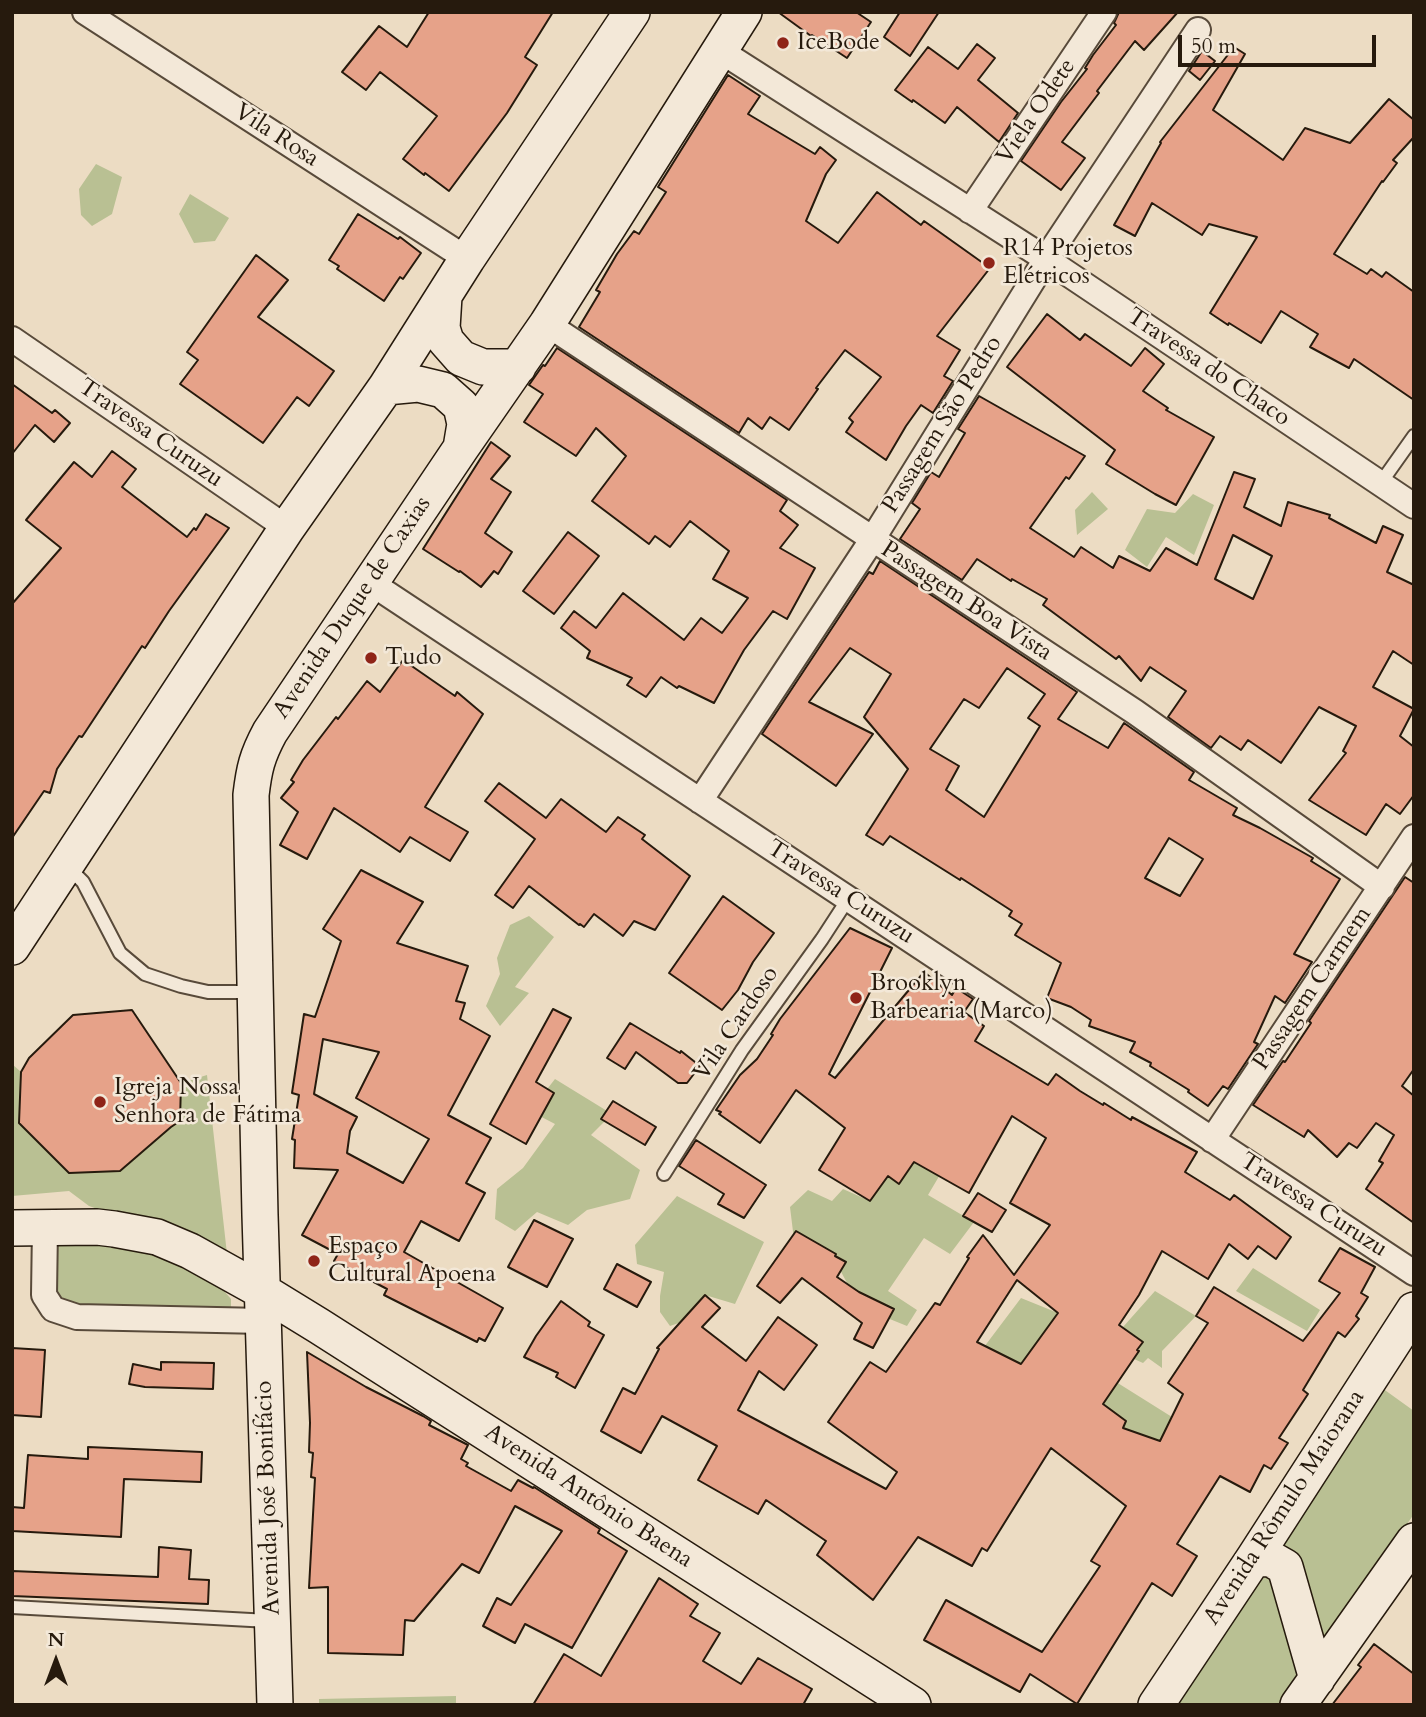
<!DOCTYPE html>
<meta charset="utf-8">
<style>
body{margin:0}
#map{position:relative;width:1426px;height:1717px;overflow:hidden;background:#ecdcc3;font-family:Cardo,serif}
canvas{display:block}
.frame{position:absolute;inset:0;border:14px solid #261a0d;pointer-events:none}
.north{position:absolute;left:21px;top:1626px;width:70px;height:70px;-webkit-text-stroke:5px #f3e8d8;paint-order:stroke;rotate:0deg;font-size:19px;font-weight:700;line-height:28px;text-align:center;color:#261a0d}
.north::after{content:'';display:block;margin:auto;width:24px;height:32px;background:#261a0d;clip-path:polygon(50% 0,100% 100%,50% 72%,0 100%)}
.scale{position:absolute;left:1178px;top:35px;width:198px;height:32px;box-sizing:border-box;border:4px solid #261a0d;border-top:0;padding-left:9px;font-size:21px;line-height:24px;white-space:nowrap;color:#261a0d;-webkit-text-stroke:5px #f3e8d8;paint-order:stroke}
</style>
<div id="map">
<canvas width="1426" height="1717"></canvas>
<div class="frame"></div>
<div class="north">N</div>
<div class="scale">50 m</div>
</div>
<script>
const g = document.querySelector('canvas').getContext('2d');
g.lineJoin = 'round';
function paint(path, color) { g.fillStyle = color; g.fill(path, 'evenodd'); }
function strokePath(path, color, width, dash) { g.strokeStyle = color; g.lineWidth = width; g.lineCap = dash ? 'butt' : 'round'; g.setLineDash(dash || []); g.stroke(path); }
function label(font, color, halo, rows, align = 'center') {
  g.font = font + ' Cardo,serif'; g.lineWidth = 5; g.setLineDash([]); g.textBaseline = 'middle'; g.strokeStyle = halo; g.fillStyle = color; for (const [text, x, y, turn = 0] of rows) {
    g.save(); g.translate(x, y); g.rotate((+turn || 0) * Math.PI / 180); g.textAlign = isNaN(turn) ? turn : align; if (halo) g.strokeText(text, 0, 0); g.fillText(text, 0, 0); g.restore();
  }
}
const green = new Path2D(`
 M96,164L122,177L112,214L92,226L81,215L79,189Z
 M190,194L229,218L215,241L194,243L179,214Z
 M1092,492L1108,509L1077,535L1075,510Z
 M1193,494L1214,505L1194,555L1166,537L1147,567L1125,550L1147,509L1175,513Z
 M529,916L554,937L515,987L529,993L500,1026L486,1006L500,974L497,958L510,925Z
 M12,1064L21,1072L19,1123L69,1173L120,1171L171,1127L180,1121L181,1083L207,1075L227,1254L89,1206L69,1191L12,1196Z
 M555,1079L612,1114L591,1135L640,1170L630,1199L587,1210L568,1225L537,1212L515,1231L495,1219L497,1189L523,1168L555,1124L530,1111Z
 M954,1151L928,1195L974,1222L950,1254L924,1238L888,1291L917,1310L907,1326L860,1307L832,1255L795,1248L790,1207L808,1190L832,1201L843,1189L870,1201L863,1173Z
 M677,1196L764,1242L735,1304L705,1295L695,1306L690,1319L670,1326L660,1312V1296L664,1272L637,1264L635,1245Z
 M51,1236L155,1247L219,1285L231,1299V1315L77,1310L56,1302Z
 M1253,1268L1320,1310L1307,1331L1236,1291Z
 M1155,1291L1196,1316L1162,1351V1368L1148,1358L1143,1363L1134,1359L1143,1342L1123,1327Z
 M1021,1298L1058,1313L1014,1388L975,1359Z
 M1105,1375L1172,1417L1171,1441L1139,1452L1119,1438L1126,1421L1093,1397Z
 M1382,1388L1414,1411V1514L1281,1705H1168Z
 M456,1696V1705H319V1699Z`);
const building = new Path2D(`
 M429,12H553L525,57L537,65L507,113L449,191L425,173L424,175L403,159L437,116L380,72L366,90L342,72L379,26L407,47Z
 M778,12H856L871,22L847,58L812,35L811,36Z
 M900,12H939L910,56L884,37Z
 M1119,12H1178L1144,50L1135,41L1097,91L1099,93L1062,142L1085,158L1061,190L1021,161L1061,102L1087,69L1085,68L1093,55L1116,25L1114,23Z
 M977,44L995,58L978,80L1018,113L999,142L957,107L945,123L913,100L912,102L895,90L928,47L958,69Z
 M1234,47L1245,54L1213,110L1283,160L1305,128L1350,143L1389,99L1414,120V137L1393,160L1397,163L1383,182L1382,181L1334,254L1367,274L1371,269L1382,277L1386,272L1414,292V400L1354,359L1349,368L1310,347L1318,334L1281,311L1261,343L1229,323L1228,325L1210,313L1257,237L1209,224L1202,235L1152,203L1135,236L1114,225L1161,143L1160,142Z
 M1202,51L1215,61L1200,80L1189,71Z
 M728,75L760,96L748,114L815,154L820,147L836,160L826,174L806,221L838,243L877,192L921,225L924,221L990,268L937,336L960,350L944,376L953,381L933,413L921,405L906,426L886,460L846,432L853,422L849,418L881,377L845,350L816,388L818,389L789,430L770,417L762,429L748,418L739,433L579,327L600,292L596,290L617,254L634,231L639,234L666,192L658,187Z
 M358,214L398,239L400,237L421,253L403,279L400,277L384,301L337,269L339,266L329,260Z
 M256,255L288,280L258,317L334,371L309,406L297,397L263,443L180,384L198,360L187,352Z
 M1047,314L1080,340L1085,334L1131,366L1145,348L1164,364L1143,391L1168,408L1166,410L1214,437L1176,505L1155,494L1106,464L1115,450L1007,367Z
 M557,348L787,500L780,511L798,525L780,548L815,568L787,619L773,611L744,650L714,703L679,686L677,688L661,677L646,697L627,685L632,678L587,658L590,651L561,628L574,611L596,628L623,593L684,640L701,618L722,633L748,598L713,579L729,551L690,521L670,547L655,536L649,544L592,501L626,456L596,428L576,456L524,422L543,394L529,385L543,365L545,366Z
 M12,384L52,413L55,410L70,423L54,442L35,425L12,454Z
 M979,396L1085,456L1069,479L1066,477L1030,528L1074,557L1081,547L1113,568L1119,556L1150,571L1166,548L1197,565L1234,472L1255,479L1244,507L1281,526L1288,502L1330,515L1329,518L1376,543L1383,526L1403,535L1387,572L1414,585V665L1393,651L1373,687L1414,709L1400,736L1414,747V795L1400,814L1386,804L1366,835L1309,800L1346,753L1343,751L1356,726L1319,707L1281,763L1248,740L1241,750L1220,736L1211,748L1168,717L1186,691L1150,667L1141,681L1119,656L1116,659L1043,605L1047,599L1012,579L1011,581L977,559L962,580L900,539L920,509L912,503L931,472L939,477L965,433L958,429ZM1233,535L1272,556L1253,599L1215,579Z
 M491,442L510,456L491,479L511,492L485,533L512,552L498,574L494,571L481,587L460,571L459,572L423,549Z
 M112,451L136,469L122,487L187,537L194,528L196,530L206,514L229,528L169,611L145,648L142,646L82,737L79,736L57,769L50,793L44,791L12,838V604L61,548L26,520L74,462L92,477Z
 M568,532L599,556L554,614L523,591Z
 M880,561L1077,692L1058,719L1108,748L1124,723L1194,772L1189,780L1237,808L1233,815L1260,828L1313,858L1311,861L1340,879L1294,954L1312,962L1285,1003L1275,996L1254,1042L1258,1044L1228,1089L1223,1086L1208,1106L1188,1092L1189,1090L1150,1066L1151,1063L1130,1052L1135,1042L1089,1026L1091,1020L1071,1007L1047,998L1061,963L1015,935L1022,924L1009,916L1012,911L961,878L960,880L890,836L883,845L866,835L908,769L864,717L891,674L850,648L809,702L873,734L836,786L762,734L869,572L873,574ZM1007,668L1045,694L1028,718L1040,726L984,817L946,790L959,766L930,749L964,699L979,708ZM1169,838L1203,859L1180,896L1145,878Z
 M403,660L455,696L457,692L483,714L425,807L468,832L450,861L410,837L400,852L334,808L307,859L280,845L298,812L281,798L294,782L291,780L303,760L336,717L338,719L367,681L380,692Z
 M499,783L546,818L561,799L606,832L618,817L645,835L642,839L690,876L655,930L634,921L623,936L594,914L584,927L580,924L579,925L529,886L513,908L495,895L535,839L485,801Z
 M361,870L423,902L397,943L468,966L456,1001L465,1003L460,1019L490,1036L448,1115L491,1138L466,1183L485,1193L459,1241L421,1221L404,1252L503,1308L485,1341L479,1338L477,1342L384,1295L387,1289L334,1261L338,1254L302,1235L338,1170L294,1168L295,1140L292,1139L299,1095L292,1093L304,1014L315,1017L341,941L323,929ZM323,1039L379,1052L356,1098L429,1139L403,1183L347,1153L350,1131L357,1117L314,1094Z
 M1405,877L1414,883V1069L1402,1086L1414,1096V1223L1366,1189L1383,1163L1379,1161L1394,1135L1376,1123L1357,1148L1349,1143L1337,1157L1308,1130L1304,1137L1253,1105L1283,1061L1285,1062L1311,1023L1309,1021Z
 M723,896L774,933L753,962L738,990L722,1010L669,973Z
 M850,928L892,948L829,1074L835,1078L924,972L952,995L956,988L973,999L964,1012L984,1026L975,1041L1048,1085L1056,1074L1080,1091L1103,1105L1104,1103L1131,1120L1132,1117L1197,1152L1185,1172L1230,1200L1234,1195L1291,1237L1276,1259L1258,1246L1248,1259L1229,1244L1208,1279L1162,1251L1139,1295L1119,1325L1143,1342L1137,1350L1139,1351L1103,1404L1126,1421L1123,1428L1160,1441L1183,1394L1168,1383L1208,1323L1196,1316L1214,1287L1303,1341L1340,1293L1319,1281L1340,1248L1375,1267L1361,1293L1368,1297L1356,1316L1359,1319L1345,1337L1338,1332L1303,1390L1308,1394L1279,1438L1288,1443L1271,1469L1264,1465L1250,1492L1220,1476L1177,1544L1197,1556L1172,1596L1152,1583L1077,1704L1030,1674L1020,1692L924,1640L946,1600L1042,1652L1100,1566L1091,1561L1126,1506L1051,1448L987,1551L982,1548L972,1566L918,1537L873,1600L817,1555L826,1541L766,1500L758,1514L698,1480L717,1446L662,1416L641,1453L601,1431L623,1388L635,1394L659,1349L657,1348L705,1295L720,1308L702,1327L746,1361L778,1317L817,1345L784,1390L759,1371L738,1410L886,1489L897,1472L828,1422L870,1362L886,1372L935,1303L940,1305L969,1258L967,1257L983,1235L1014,1275L1050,1225L1010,1203L1046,1138L1012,1116L969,1193L914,1162L899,1184L888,1176L870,1201L819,1170L845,1128L796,1090L760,1143L719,1114L721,1112L716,1110L740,1075L757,1059L773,1035L771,1034L780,1019ZM1017,1280L1058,1313L1021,1364L977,1342Z
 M553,1009L571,1018L536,1082L554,1093L526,1144L490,1124Z
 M132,1010L181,1083L180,1121L171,1127L120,1171L69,1173L19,1123L21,1072L29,1058L73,1015Z
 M630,1023L680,1053L681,1051L700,1066L687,1083H678L636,1052L625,1069L607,1058Z
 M613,1101L656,1127L645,1145L601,1119Z
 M696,1140L766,1185L744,1218L718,1204L724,1194L679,1166Z
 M978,1193L1006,1210L992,1232L963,1216Z
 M534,1220L573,1239L547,1287L508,1267Z
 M796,1231L836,1254L835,1256L846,1262L837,1277L859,1292L894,1309L873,1348L854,1339L862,1323L802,1278L780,1303L757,1286Z
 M617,1264L651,1282L637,1307L604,1289Z
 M561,1301L590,1322L588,1326L604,1335L575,1388L556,1377L558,1373L524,1357L536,1336Z
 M12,1348L45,1350L41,1417L12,1415Z
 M307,1352L366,1387L423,1416L431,1421L429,1425L468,1445L461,1459L468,1463L466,1466L511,1491L518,1480L533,1488L534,1487L600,1529L598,1533L627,1551L572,1648L525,1624L515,1643L483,1626L497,1598L511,1605L562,1531L515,1506L479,1573L462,1564L414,1621L405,1620L403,1655L328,1653V1587L309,1588L315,1478L311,1477L313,1453L309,1452L310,1423Z
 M161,1362L214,1363L213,1389L145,1387L129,1384L133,1364L161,1370Z
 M88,1447L202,1452L201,1482L124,1479L121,1537L12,1531V1507L24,1508L28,1455L88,1459Z
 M159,1547L191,1550L189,1579L209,1580L208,1604L12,1596V1571L158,1577Z
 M659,1578L698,1604L690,1616L720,1633L703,1661L741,1684L758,1658L812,1689L803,1705H533L564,1654L601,1676Z
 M1374,1644L1414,1674V1705H1332L1361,1667L1358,1665Z`);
const lane = new Path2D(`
 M1380,484L1414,436
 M69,868L83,882L120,953L145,974L181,986L208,992H254
 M664,1174L742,1050L822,939L848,899
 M12,1607L269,1621`);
const street = new Path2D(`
 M85,12L467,259
 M719,50L1046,259L1414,506
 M970,211L1104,12
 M547,324L1135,712L1382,887
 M12,339L287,528
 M371,583L1414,1273
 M700,801L872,540L1046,259L1198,30
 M1212,1140L1414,837
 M45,1227L44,1295L53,1309L77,1317L263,1321`);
const secondary = new Path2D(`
 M444,296L442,328L446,341L461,358L483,367H518
 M386,387L418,384L443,390L461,406L465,424L461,448
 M12,947L287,528L386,387L467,259L632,12
 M12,1228L97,1227L114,1229L157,1237L190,1251L262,1291L319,1326L913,1705
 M1254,1558L1271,1559L1285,1567L1317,1679
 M275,1705L260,1215L251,795C254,769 257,756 270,732L461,448L547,324L744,12
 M1156,1705L1254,1558L1414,1310
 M1298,1705L1414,1541`);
const markers = [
 [783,43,7,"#8f2418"],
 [989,263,7,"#8f2418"],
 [371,658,7,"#8f2418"],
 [856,998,7,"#8f2418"],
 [100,1102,7,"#8f2418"],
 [314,1261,7,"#8f2418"]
];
const poiNames = [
 ["IceBode",797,43],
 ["R14 Projetos",1003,249],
 ["Elétricos",1003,277],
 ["Tudo",385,658],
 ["Brooklyn",870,984],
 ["Barbearia (Marco)",870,1012],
 ["Igreja Nossa",114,1088],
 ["Senhora de Fátima",114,1116],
 ["Espaço",328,1247],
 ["Cultural Apoena",328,1275]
];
const streetNames = [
 ["Viela Odete",1037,112,-56],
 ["Vila Rosa",276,136,33],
 ["Travessa do Chaco",1208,368,34],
 ["Passagem São Pedro",943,425,-58],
 ["Travessa Curuzu",150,434,35],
 ["Passagem Boa Vista",966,602,33],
 ["Avenida Duque de Caxias",353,608,-56],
 ["Travessa Curuzu",840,893,33],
 ["Passagem Carmem",1313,989,-56],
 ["Vila Cardoso",737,1024,-56],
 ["Travessa Curuzu",1313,1206,33],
 ["Avenida Antônio Baena",588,1497,33],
 ["Avenida José Bonifácio",269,1498,-92],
 ["Avenida Rômulo Maiorana",1285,1508,-57]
];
paint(green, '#b9c093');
paint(building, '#e6a289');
strokePath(building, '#261a0d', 2);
strokePath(lane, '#584a3a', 16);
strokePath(street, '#584a3a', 28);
strokePath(secondary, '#261a0d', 38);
strokePath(lane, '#f3e8d8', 12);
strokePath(street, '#f3e8d8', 24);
strokePath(secondary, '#f3e8d8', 35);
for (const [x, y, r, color] of markers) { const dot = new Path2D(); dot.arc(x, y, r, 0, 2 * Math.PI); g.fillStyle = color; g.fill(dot); strokePath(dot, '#f3e8d8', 2.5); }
label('24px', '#261a0d', '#f3e8d8', poiNames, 'left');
label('24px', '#261a0d', '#f3e8d8', streetNames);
</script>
